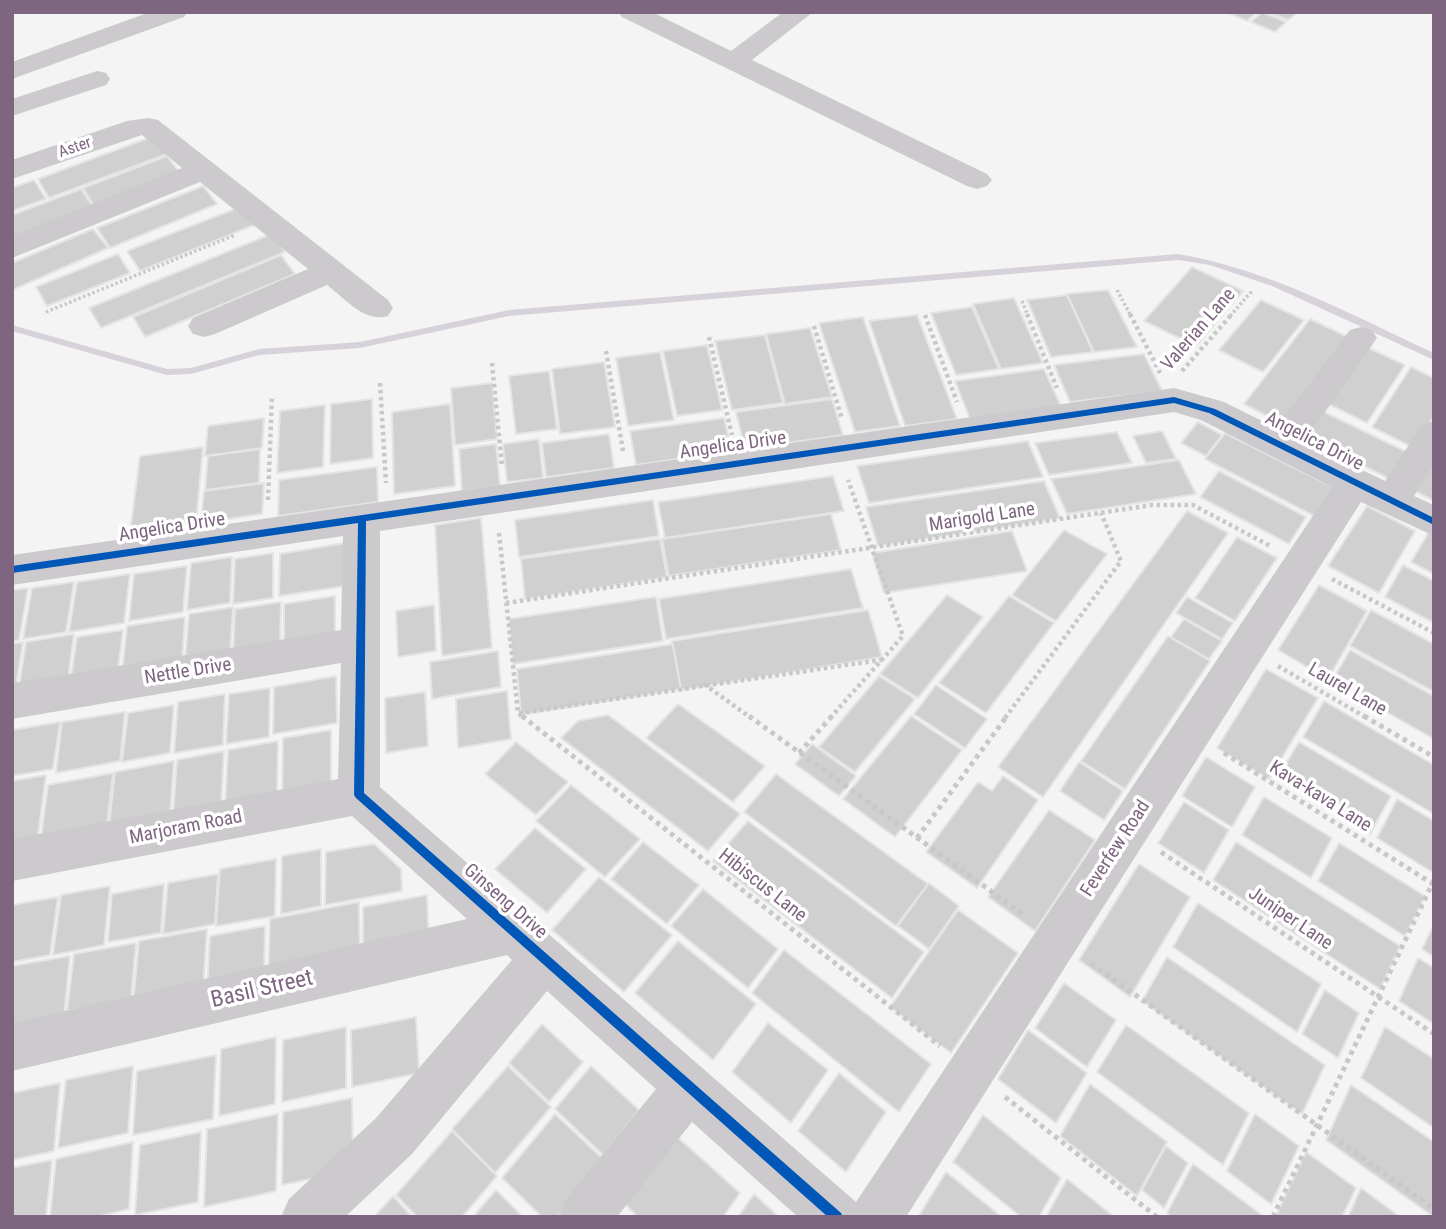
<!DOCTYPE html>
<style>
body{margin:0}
#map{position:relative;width:1446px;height:1229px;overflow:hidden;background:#f3f4f3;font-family:"Roboto Condensed",sans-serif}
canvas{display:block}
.frame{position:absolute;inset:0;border:14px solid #7e6681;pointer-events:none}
</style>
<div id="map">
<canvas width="1446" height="1229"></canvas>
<div class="frame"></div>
</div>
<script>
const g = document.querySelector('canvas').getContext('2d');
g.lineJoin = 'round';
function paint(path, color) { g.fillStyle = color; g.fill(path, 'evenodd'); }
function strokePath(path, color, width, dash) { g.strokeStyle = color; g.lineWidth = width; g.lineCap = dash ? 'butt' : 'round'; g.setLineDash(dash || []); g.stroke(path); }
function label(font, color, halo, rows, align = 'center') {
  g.font = font + ' "Roboto Condensed",sans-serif'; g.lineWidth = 7; g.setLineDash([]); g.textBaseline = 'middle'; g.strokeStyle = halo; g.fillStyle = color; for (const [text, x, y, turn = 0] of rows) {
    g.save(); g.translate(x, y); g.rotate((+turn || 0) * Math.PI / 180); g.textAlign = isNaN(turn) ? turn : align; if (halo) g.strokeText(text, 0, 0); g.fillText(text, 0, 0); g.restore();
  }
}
const stream = new Path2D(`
 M1178,254C1271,270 1349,314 1434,353V360L1272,286L1210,265L1178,260L509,316L360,348L259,355L191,374L167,375L12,331V325L167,369L191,368L259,349L360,342L509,310Z`);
const building = new Path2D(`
 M1227,12H1257L1247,21Z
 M1262,12L1286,22L1275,32L1251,22Z
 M1268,12H1298L1288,20Z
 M154,136L167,154L49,198L38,179Z
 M167,156L180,173L94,206L83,188Z
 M34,180L46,199L12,211V188Z
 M203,186L217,204L110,248L97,228Z
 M81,189L93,207L12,238V215Z
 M240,207L254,225L140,271L127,251Z
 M93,229L108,248L12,290V263Z
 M271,234L285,252L101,328L89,308Z
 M118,254L130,273L47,306L36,287Z
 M281,255L295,274L145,337L133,317Z
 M1192,267L1243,291L1196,346L1144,321Z
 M1108,290L1137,347L1094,352L1067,294Z
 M1067,295L1093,352L1051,357L1027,300Z
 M1014,298L1043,363L1001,369L973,304Z
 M1261,300L1304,320L1263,372L1219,350Z
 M972,307L999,369L956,375L931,313Z
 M917,315L957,419L905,426L869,321Z
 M863,317L900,426L855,432L819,323Z
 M1310,319L1352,339L1287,426L1244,404Z
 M810,328L832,397L785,404L766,334Z
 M765,335L783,403L732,410L715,341Z
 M707,345L722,410L677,416L663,351Z
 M1362,345L1405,365L1367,423L1322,401Z
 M660,352L674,420L628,426L616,358Z
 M1144,354L1162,391L1070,402L1054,365Z
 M604,362L615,427L560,434L552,369Z
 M1411,367L1434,378V416L1414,448L1372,427Z
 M1044,369L1061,406L970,419L955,381Z
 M549,371L557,429L516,434L509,376Z
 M492,383L497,439L455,445L451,388Z
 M372,399L373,458L330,464L331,404Z
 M832,399L843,435L745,449L736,412Z
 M450,404L455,486L394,494L392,412Z
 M325,405L323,467L277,473L280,411Z
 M1322,411L1413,455L1396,482L1304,436Z
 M264,418L262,448L205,456L208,426Z
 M724,418L732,451L636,465L630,431Z
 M1198,422L1222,435L1206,456L1181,443Z
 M1162,431L1176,459L1146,463L1133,436Z
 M1117,432L1132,463L1049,475L1035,443Z
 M1225,433L1333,487L1314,516L1205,459Z
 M609,434L614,468L546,477L542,443Z
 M539,439L543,478L507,482L503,444Z
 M1028,441L1043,477L869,503L857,466Z
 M496,444L500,486L462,491L459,449Z
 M203,447L196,524L130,533L140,456Z
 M260,449L259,483L205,490L208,456Z
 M1179,460L1196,494L1067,514L1051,479Z
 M1424,462L1434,466V501L1409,488Z
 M377,467L378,502L278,516L279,480Z
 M1219,471L1306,517L1289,544L1200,497Z
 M833,476L844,511L665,538L658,502Z
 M1044,481L1060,518L878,546L866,507Z
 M264,483L262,514L201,523L204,491Z
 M653,500L659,536L519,557L515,520Z
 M1367,506L1415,531L1379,593L1328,566Z
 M1187,511L1228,533L1043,797L998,767Z
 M831,514L841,550L669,576L662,539Z
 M481,518L492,648L442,656L435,525Z
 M1064,530L1107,554L1056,621L1012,595Z
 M1012,531L1027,571L884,593L872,553Z
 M1429,532L1434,535V574L1411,562Z
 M1237,537L1277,558L1235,621L1195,598Z
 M660,539L667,577L525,599L521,559Z
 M345,543L346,586L279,596L280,554Z
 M273,553V598L233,604L235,559Z
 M232,557L230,603L187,610L191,563Z
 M1403,565L1434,581V623L1385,597Z
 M187,566L183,612L129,621L134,574Z
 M851,569L863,608L666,639L659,599Z
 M130,574L124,623L69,632L77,582Z
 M74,582L66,632L23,639L32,588Z
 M1319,585L1367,611L1328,679L1278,650Z
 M28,588L19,640L12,641V590Z
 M947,595L983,617L918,698L880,674Z
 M335,596V637L284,645V604Z
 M1009,596L1054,623L986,713L939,683Z
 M656,597L663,641L513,664L509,619Z
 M1187,597L1233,623L1222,639L1176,613Z
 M281,602L280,647L233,655L235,609Z
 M434,605L436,651L398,657L396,611Z
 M233,607L230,653L185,661L189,614Z
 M868,610L882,657L681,690L672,641Z
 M1371,610L1434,644V692L1350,646Z
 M185,617L182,662L122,672L127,626Z
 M1184,619L1222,641L1209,659L1171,637Z
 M123,630L118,670L71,678L77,637Z
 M74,634L68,679L19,687L26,642Z
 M1168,636L1210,661L1125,789L1081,761Z
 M23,642L16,686H12V644Z
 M673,644L681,689L521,715L517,669Z
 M1350,650L1434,696V739L1332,681Z
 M498,651L501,687L432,699L430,662Z
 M1266,669L1318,698L1269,779L1217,748Z
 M336,676L337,723L273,734L274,687Z
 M879,676L915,699L855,772L819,747Z
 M936,685L987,719L965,748L914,714Z
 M270,688L269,737L226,744L229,694Z
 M507,691L511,739L458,748L456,699Z
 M425,692L428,746L386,753L385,698Z
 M225,694L223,745L174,753L178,702Z
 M1324,701L1434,765V814L1303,737Z
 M678,704L765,766L733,802L646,738Z
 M174,705L170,753L122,762L128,713Z
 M125,712L120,761L56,773L62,722Z
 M608,715L740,814L708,851L561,738L578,721Z
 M911,716L962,750L895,837L843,799Z
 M60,722L53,769L12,776V730Z
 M331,730V790L282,799L283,738Z
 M278,741L277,799L225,808L228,750Z
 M516,742L568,782L536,815L485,774Z
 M1299,742L1391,796L1370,834L1277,778Z
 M812,744L856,776L839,796L795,764Z
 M224,751L221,806L173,815L177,760Z
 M1206,757L1255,787L1232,827L1182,796Z
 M174,761L170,815L109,826L115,772Z
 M1079,762L1123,791L1104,820L1060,791Z
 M113,773L107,825L41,837L48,785Z
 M776,774L928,884L896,926L744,812Z
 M46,775L37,843L12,847V781Z
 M1003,776L1038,800L977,888L926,852L978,782L992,791Z
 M571,785L640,839L605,877L536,821Z
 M1264,797L1332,838L1311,878L1242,835Z
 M1397,799L1434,821V873L1377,838Z
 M1184,802L1229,830L1204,873L1158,843Z
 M1049,810L1095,840L1035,931L988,897Z
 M748,821L924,952L892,998L713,861Z
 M535,828L586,869L547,913L495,869Z
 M643,842L699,885L667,924L611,879Z
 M1236,842L1400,946L1380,989L1213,880Z
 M1339,843L1425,896L1405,936L1318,881Z
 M374,844L401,869L402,891L325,905L326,852Z
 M321,849V906L281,914L282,856Z
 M276,859L275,916L216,926L220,869Z
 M1139,864L1190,897L1130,997L1079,960Z
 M218,874L215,924L163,934L168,883Z
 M599,877L672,935L624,992L552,930Z
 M929,883L959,906L929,949L898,926Z
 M164,884L161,933L108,942L112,894Z
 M110,886L104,945L53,955L61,895Z
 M703,889L778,949L748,988L671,926Z
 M427,895L429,947L363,960V907Z
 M58,897L50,955L12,962V905Z
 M359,902L360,964L268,982L270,919Z
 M1198,903L1321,984L1297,1032L1173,947Z
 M958,910L1018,953L951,1053L890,1007Z
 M1434,924V957L1422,949Z
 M265,926L264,978L207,989L210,936Z
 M207,929L203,991L133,1004L139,941Z
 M678,941L756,1004L713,1060L635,993Z
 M136,943L131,999L67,1011L74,954Z
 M784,950L931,1064L899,1112L752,993Z
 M70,956L64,1016L12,1025V966Z
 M1167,957L1325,1065L1302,1114L1142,1001Z
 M1418,958L1434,968V1024L1399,1001Z
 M1064,983L1116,1020L1087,1067L1035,1028Z
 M1325,990L1359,1013L1338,1058L1302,1034Z
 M416,1017L419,1073L352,1087L351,1030Z
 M768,1023L828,1070L791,1123L732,1072Z
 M542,1024L583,1062L549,1102L509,1063Z
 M1126,1025L1249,1113L1223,1165L1097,1072Z
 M346,1027V1088L282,1102L283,1040Z
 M1385,1027L1434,1059V1128L1361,1078Z
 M1028,1030L1087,1073L1056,1123L998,1079Z
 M276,1037L275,1104L219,1116L221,1049Z
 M216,1055L213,1119L133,1135L137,1071Z
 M133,1066L128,1133L58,1148L66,1080Z
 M508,1066L551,1107L495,1173L452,1129Z
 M591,1066L639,1110L603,1155L555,1109Z
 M839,1073L886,1112L846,1172L798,1131Z
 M60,1083L54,1151L12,1160V1093Z
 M1090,1084L1167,1142L1137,1196L1060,1136Z
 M1351,1085L1434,1142V1217L1326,1140Z
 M352,1098L353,1170L282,1185L283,1112Z
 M278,1114L276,1191L204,1207L207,1129Z
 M555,1114L603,1159L557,1217H542L502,1178Z
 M1255,1114L1299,1146L1271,1204L1227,1171Z
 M983,1115L1061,1178L1039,1217H1021L953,1162Z
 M452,1131L497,1176L462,1217H417L396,1195Z
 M201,1132L198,1202L135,1215L140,1145Z
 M675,1135L740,1193L723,1217H638L624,1203Z
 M133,1142L129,1209L96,1217H50L56,1159Z
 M1166,1146L1188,1163L1164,1208L1142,1190Z
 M1306,1152L1356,1188L1342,1217L1276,1216Z
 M52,1160L46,1217H12V1168Z
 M1193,1164L1262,1215V1217H1172L1167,1213Z
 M946,1172L1002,1217H918Z
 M1067,1179L1112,1215L1111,1217H1046Z
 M1361,1188L1400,1217H1348Z
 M496,1190L523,1217H473Z
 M754,1194L779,1217H738Z
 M393,1196L412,1217H374Z`);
const pathFar2 = new Path2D(`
 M1117,290L1131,316
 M1022,301L1028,316
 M46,312L235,235
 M1230,316L1252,291`);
const pathFar1 = new Path2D(`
 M1027,314L1057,388
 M1130,314L1160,373
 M925,315L957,402
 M814,326L842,419
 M709,337L732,435
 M606,351L623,451
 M492,363L502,467
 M1182,371L1232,314
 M380,383L386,483
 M268,500L272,396
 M499,533L518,713L524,718
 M1332,579L1434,633
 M506,603L1152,505H1193L1272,547
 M1278,666L1367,718
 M704,684L751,718
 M519,713L881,660
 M830,718L903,636L848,480
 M1005,718L1121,561L1101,513`);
const path = new Path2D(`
 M522,716L940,1046
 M749,716L1024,915
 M1364,716L1434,757
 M799,753L832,716
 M1224,753L1433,884
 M917,838L1007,716
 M1161,852L1434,1034
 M1091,963L1434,1209
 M1005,1097L1157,1217
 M1273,1217L1434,880`);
const minor = new Path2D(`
 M150,12H188L184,17L12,79V62Z
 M618,12H652L731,51L783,12H813L752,60L987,174L992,180L987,186L977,189L967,186L622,17Z
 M97,71L106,73L110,79L106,85L12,116V99Z
 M148,118L158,120L388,300L393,308L388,316C364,323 346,299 327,285L215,334L204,337L193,334L188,326L193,318L308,269L200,182L12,258V236L182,168L142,135L12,179V160L127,121Z
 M1361,327L1372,330L1377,338L1304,442L1385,481L1422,425L1434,421V464L1414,496L1434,505V536L1361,502L906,1217H798L692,1122L617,1217H558L566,1199L656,1089L547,991L412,1154L345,1217H281L289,1199L376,1118L512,960L507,955L12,1071V1023L467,919L352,816L12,881V839L338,779L341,663L12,719V683L341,630L343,536L12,585V555L1174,388L1224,402L1276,428L1350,330ZM1174,412L1201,420L1332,487L856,1202L380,787V531Z`);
const cycleway = new Path2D(`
 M1174,397L1215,409L1434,518V525L1209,413L1174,403L366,521L364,793L841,1213L843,1217H828L356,798L354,795L358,523L12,573V566Z`);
const farStreetnames = [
 ["Aster",75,148,-19]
];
const streetNames = [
 ["Valerian Lane",1199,330,-49],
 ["Angelica Drive",1314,442,27],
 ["Angelica Drive",733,446,-8],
 ["Marigold Lane",982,518,-9],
 ["Angelica Drive",172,528,-9],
 ["Nettle Drive",188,672,-9],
 ["Laurel Lane",1347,690,30],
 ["Kava-kava Lane",1320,797,32],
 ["Marjoram Road",186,828,-11],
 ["Feverfew Road",1116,849,-57],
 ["Hibiscus Lane",762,886,38],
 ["Ginseng Drive",505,902,41],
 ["Juniper Lane",1290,919,34]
];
const nearStreetnames = [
 ["Basil Street",262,990,-13]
];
paint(stream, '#d7d2da');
paint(building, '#d1d0d1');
strokePath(building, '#e3e4e3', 2);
strokePath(pathFar2, '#c9c8c9', 3.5, [2.5, 2.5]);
strokePath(pathFar1, '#c9c8c9', 4.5, [3.5, 3.5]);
strokePath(path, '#c9c8c9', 5, [4.5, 4.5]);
paint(minor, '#cccacd');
paint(cycleway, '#0057b8');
label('16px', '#7e6681', '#fff', farStreetnames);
label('19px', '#7e6681', '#fff', streetNames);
label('23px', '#7e6681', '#fff', nearStreetnames);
</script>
